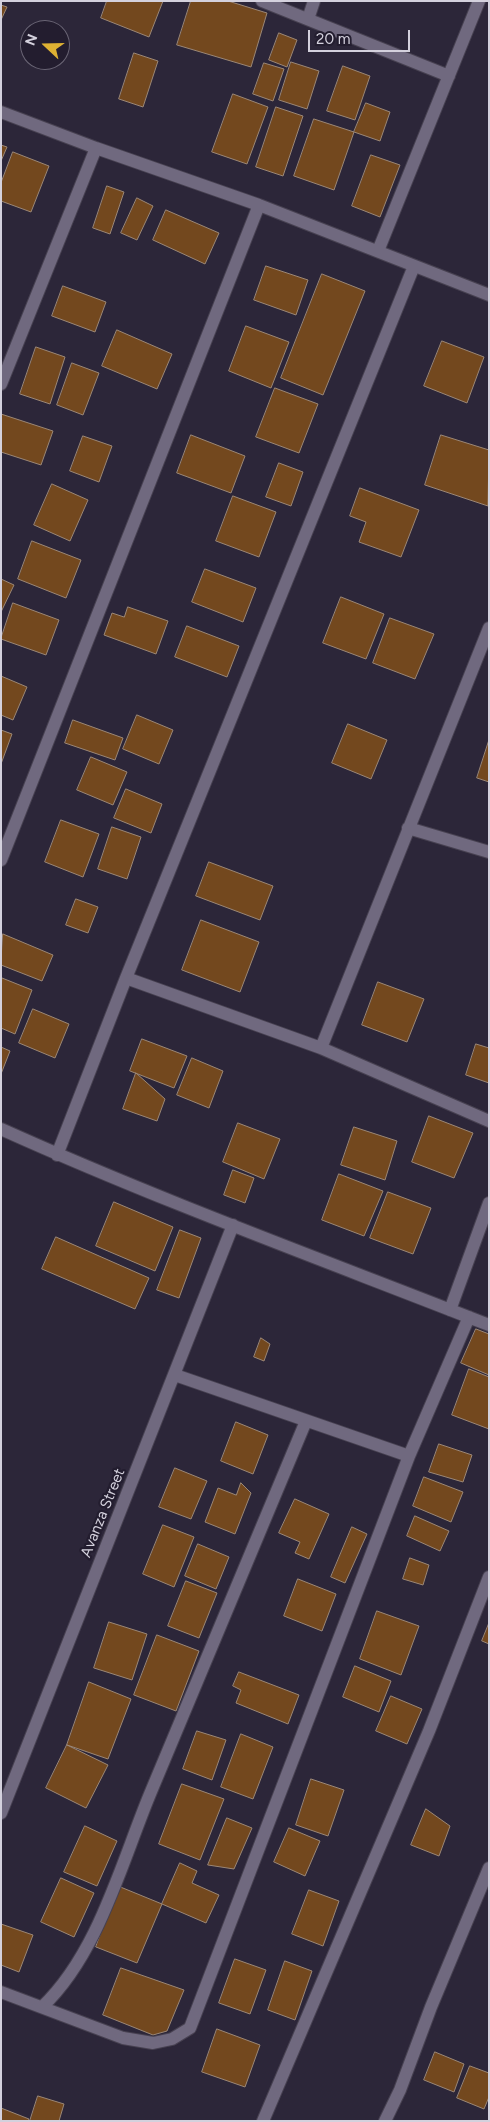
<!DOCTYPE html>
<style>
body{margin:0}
#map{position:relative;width:490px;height:2122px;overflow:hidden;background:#2c2639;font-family:Figtree,sans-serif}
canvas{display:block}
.frame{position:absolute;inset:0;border:2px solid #d4d1dd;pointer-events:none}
.north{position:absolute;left:20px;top:20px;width:50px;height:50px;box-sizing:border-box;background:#231d2f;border:1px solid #6a6575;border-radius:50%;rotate:291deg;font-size:14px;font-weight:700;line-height:20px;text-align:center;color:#d4d1dd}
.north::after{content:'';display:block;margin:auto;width:18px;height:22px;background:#deb133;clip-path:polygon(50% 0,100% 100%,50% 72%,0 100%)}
.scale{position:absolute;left:308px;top:30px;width:102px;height:22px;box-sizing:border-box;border:2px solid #d4d1dd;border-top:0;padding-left:6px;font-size:15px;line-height:18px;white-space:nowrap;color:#d4d1dd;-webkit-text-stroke:4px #231d2f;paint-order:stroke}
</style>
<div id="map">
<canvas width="490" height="2122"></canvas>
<div class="frame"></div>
<div class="north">N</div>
<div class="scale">20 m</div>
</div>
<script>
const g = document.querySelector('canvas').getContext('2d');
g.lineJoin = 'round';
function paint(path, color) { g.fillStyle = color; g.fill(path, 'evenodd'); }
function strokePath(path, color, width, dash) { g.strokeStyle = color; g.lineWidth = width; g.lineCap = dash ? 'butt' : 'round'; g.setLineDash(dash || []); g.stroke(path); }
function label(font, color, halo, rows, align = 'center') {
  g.font = font + ' Figtree,sans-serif'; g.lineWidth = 4.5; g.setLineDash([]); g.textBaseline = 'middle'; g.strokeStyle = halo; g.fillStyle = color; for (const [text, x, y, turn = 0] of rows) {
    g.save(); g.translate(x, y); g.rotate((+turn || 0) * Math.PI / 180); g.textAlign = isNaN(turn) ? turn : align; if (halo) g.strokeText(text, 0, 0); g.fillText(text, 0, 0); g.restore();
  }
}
const building = new Path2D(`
 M107,1H163L149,37L101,18Z
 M191,1H228L267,13L251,67L177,45Z
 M1,5L7,7L1,20Z
 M279,33L297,40L287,67L269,60Z
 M134,53L158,61L143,107L119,99Z
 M291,62L319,71L307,109L279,100Z
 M264,63L284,69L273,101L253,94Z
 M343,66L370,76L355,120L327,111Z
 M233,94L268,107L247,164L212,152Z
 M366,103L390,112L380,141L354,132Z
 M276,107L303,116L283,176L256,167Z
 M314,119L354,132L334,190L294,176Z
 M1,145L7,147L1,161Z
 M13,152L49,166L31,212L1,201V183Z
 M371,155L400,165L380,217L352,206Z
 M107,186L124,192L110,234L93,228Z
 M137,198L153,206L137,240L121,233Z
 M166,210L219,233L205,264L153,240Z
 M266,266L308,280L296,315L254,300Z
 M322,274L365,291L323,395L281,378Z
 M63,286L106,302L95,332L52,316Z
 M246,326L289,342L271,388L229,371Z
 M117,330L172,354L157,389L102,366Z
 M442,341L484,357L467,403L424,386Z
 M36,347L65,357L50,404L20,394Z
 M72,363L99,373L83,415L57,405Z
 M275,388L318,404L299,453L256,437Z
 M1,414L53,431L41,465L1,452Z
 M191,435L245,456L231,493L177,473Z
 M441,435L489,450L488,506L425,485Z
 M83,436L112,446L99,482L70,471Z
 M279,463L303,472L291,506L266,497Z
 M52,484L88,500L70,541L34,525Z
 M360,488L419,510L401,557L359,542L366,522L350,516Z
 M233,496L276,512L259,557L216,541Z
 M32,541L81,560L66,598L18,579Z
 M205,569L256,588L243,622L192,602Z
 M1,579L14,585L1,612Z
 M341,597L384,614L366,659L323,643Z
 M13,603L59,620L46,655L1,639Z
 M128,607L168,621L156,654L104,635L112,613L124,617Z
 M390,618L434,634L415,679L373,663Z
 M187,626L239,646L227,677L175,657Z
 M1,676L27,687L13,720L1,715Z
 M137,715L173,730L159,764L123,749Z
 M73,720L123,738L115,760L65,743Z
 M348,724L387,740L371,779L332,763Z
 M1,730L12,734L1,764Z
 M489,740V782L477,778Z
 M91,757L127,772L113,805L77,790Z
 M126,789L162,804L151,833L114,818Z
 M61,820L99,834L83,877L45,862Z
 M112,827L141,837L127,879L98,869Z
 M209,862L273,886L260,920L196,896Z
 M76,899L98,907L88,933L66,925Z
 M201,920L259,942L240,992L182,970Z
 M3,934L53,955L42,981L1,965Z
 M2,978L32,990L15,1034L1,1028Z
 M378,982L424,999L407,1042L362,1025Z
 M33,1009L69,1024L55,1058L19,1043Z
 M142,1039L187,1056L174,1088L130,1071Z
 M476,1044L489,1048V1083L466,1075Z
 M1,1047L10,1051L1,1074Z
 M192,1058L223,1071L209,1108L177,1095Z
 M136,1073L165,1099L157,1121L123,1109Z
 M429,1116L473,1133L454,1178L412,1162Z
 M238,1123L280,1139L264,1179L223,1162Z
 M354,1127L397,1141L385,1180L341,1165Z
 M233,1170L254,1178L245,1203L224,1195Z
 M339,1174L383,1191L364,1236L322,1220Z
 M388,1192L431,1208L413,1254L370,1238Z
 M114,1202L173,1227L155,1271L96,1246Z
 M180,1230L201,1238L179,1298L157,1290Z
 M56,1237L149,1278L135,1309L42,1269Z
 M476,1329L489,1334V1375L461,1363Z
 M261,1338L270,1344L264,1361L254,1357Z
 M469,1369L489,1377V1429L452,1415Z
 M236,1422L268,1435L253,1474L221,1461Z
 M439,1444L472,1455L463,1482L429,1472Z
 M175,1468L207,1481L191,1519L159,1507Z
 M424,1477L463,1492L451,1522L413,1506Z
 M241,1483L251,1493L235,1534L205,1522L218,1488L236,1495Z
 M295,1499L329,1514L309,1559L295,1553L300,1542L279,1533Z
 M415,1516L449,1531L440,1551L407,1536Z
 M163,1525L194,1537L174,1587L143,1574Z
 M352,1527L367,1534L345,1583L331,1577Z
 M198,1544L229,1557L216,1589L185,1576Z
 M410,1558L429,1565L423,1585L403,1579Z
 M298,1579L336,1594L322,1631L284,1616Z
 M186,1581L217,1593L199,1638L168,1626Z
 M377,1611L419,1626L401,1675L360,1659Z
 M109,1622L147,1634L132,1680L94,1668Z
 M489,1623V1644L482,1641Z
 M157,1635L199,1651L176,1711L134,1695Z
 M355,1666L391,1681L379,1712L343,1697Z
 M239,1672L299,1695L288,1724L236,1703L241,1690L233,1686Z
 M89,1682L131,1699L108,1759L67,1745Z
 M391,1696L422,1709L407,1744L376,1731Z
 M197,1731L226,1740L212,1780L183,1769Z
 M241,1734L273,1747L253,1799L221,1787Z
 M67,1745L108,1765L86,1808L46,1788Z
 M311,1779L344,1790L328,1836L296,1825Z
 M182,1784L224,1799L200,1860L159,1844Z
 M426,1809L450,1826L439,1856L411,1845Z
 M227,1818L252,1828L234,1869L208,1865Z
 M85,1826L117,1841L97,1886L64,1872Z
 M289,1828L320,1841L305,1876L274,1862Z
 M180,1863L197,1871L192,1883L219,1895L206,1923L162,1904Z
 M61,1878L94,1893L74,1937L41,1922Z
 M118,1886L162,1904L137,1963L96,1947Z
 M309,1890L339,1901L323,1946L292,1934Z
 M1,1924L33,1935L19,1972L1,1965Z
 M235,1959L266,1970L250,2014L219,2003Z
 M285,1961L312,1971L295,2020L268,2010Z
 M121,1968L184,1990L167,2031L153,2035L103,2015Z
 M217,2029L260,2045L245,2087L202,2072Z
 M435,2052L464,2064L454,2092L424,2080Z
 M470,2066L489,2073V2097L484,2109L457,2098Z
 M38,2096L64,2104L59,2121H30Z
 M1,2108L29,2119L28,2121H1Z`);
const minor = new Path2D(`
 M262,1L449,76
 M308,19L314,1
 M1,112L96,148L259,205L489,295
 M378,251L479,1
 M1,384L96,148
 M408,828L489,852
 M1,860L259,205
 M126,978L321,1048L489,1121
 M321,1048L489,628
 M1,1129C161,1201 326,1261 489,1325
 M57,1155L126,978L414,266
 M450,1310L489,1203
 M175,1375L409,1456
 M1,1813L233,1225
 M1,1992L123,2038L153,2043L172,2039L190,2028L409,1456L469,1317
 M42,2007C98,1954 121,1864 150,1794C202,1669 254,1545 306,1421
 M263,2121L429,1731L489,1577
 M385,2121L400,2090L431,2007L489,1868`);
const streetNames = [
 ["Avanza Street",103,1513,-68]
];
paint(building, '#73481e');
strokePath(building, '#9b8776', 1);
strokePath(minor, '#474151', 14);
strokePath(minor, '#70697f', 12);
label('15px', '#d4d1dd', '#231d2f', streetNames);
</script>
